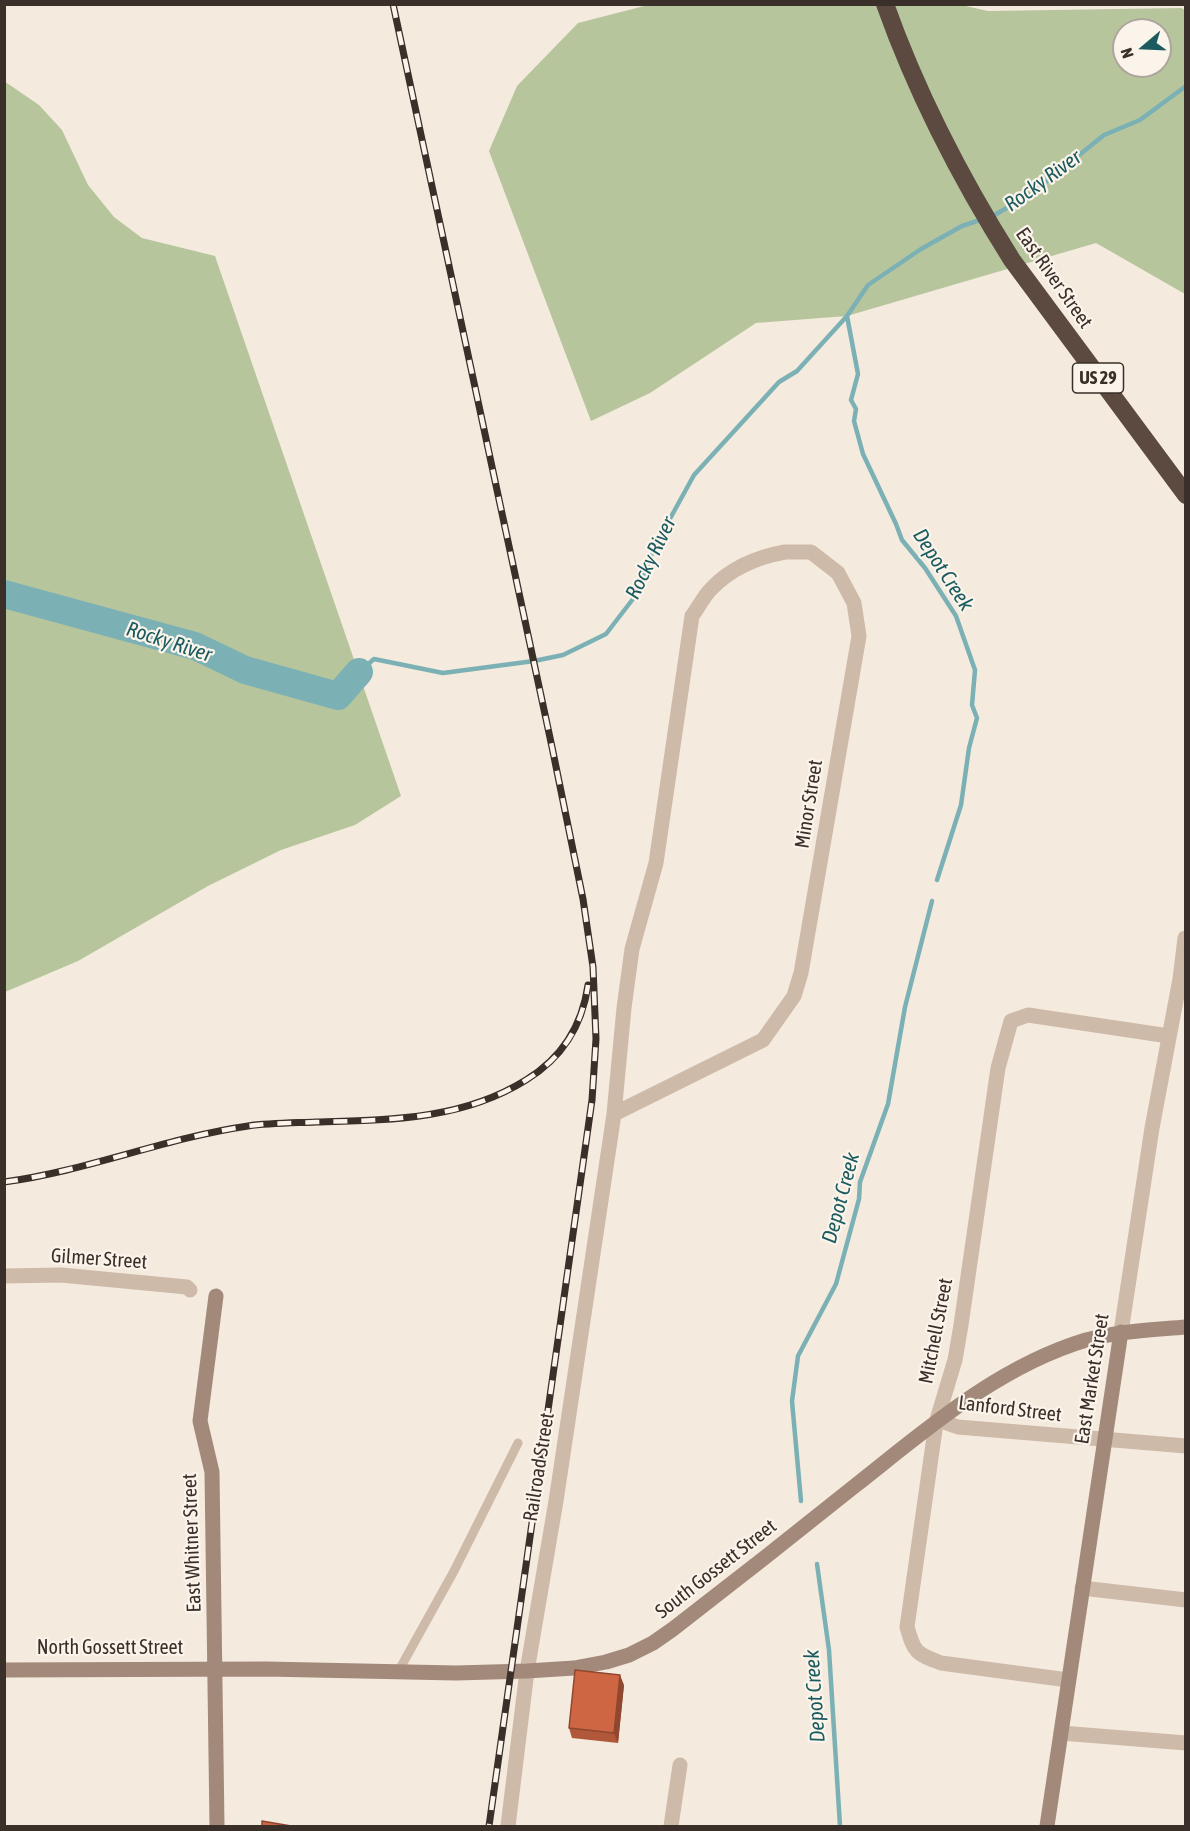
<!DOCTYPE html>
<style>
body{margin:0}
#map{position:relative;width:1190px;height:1831px;overflow:hidden;background:#f4eade;font-family:"Asap Condensed",sans-serif}
canvas{display:block}
.frame{position:absolute;inset:0;border:6px solid #3a2f29;pointer-events:none}
.north{position:absolute;left:1112px;top:18px;width:60px;height:60px;box-sizing:border-box;background:#fbf4eb;border:2px solid #aea59d;border-radius:50%;rotate:251deg;font-size:16px;font-weight:700;line-height:24px;text-align:center;color:#3a2f29}
.north::after{content:'';display:block;margin:auto;width:21px;height:27px;background:#1b5b5f;clip-path:polygon(50% 0,100% 100%,50% 72%,0 100%)}
</style>
<div id="map">
<canvas width="1190" height="1831"></canvas>
<div class="frame"></div>
<div class="north">N</div>
</div>
<script>
const g = document.querySelector('canvas').getContext('2d');
g.lineJoin = 'round';
function paint(path, color) { g.fillStyle = color; g.fill(path, 'evenodd'); }
function strokePath(path, color, width, dash) { g.strokeStyle = color; g.lineWidth = width; g.lineCap = dash ? 'butt' : 'round'; g.setLineDash(dash || []); g.stroke(path); }
function label(font, color, halo, rows, align = 'center') {
  g.font = font + ' "Asap Condensed",sans-serif'; g.lineWidth = 4.5; g.setLineDash([]); g.textBaseline = 'middle'; g.strokeStyle = halo; g.fillStyle = color; for (const [text, x, y, turn = 0] of rows) {
    g.save(); g.translate(x, y); g.rotate((+turn || 0) * Math.PI / 180); g.textAlign = isNaN(turn) ? turn : align; if (halo) g.strokeText(text, 0, 0); g.fillText(text, 0, 0); g.restore();
  }
}
const green = new Path2D(`
 M957,4L988,11L1181,8L1186,10L1185,294L1096,243L847,316L756,323L650,393L591,421L489,151L517,86L578,23L648,5ZM1124,30H1160V66H1124Z
 M4,81L39,105L62,130L88,185L114,217L142,238L215,256L401,796L355,825L281,850L208,886L78,961L5,992Z`);
const stream = new Path2D(`
 M991,217L1031,194L1104,135L1140,120L1186,86
 M847,316L858,374L851,400L856,409L854,421L863,454L896,524L902,540L925,568L956,616L975,670L972,705L977,718L969,748L961,805L937,880
 M359,672L374,659L443,673L534,661L563,655L606,634L636,595L655,546L694,475L779,382L797,371L847,316L868,285L921,249L962,226L983,219
 M801,1501L792,1401L798,1356L836,1284L859,1199L860,1182L888,1104L905,1007L932,901
 M817,1564L829,1650L840,1826`);
const river = new Path2D(`
 M4,594L195,646L245,670L338,696L359,672`);
const lane = new Path2D(`
 M398,1672L454,1571L518,1443`);
const street = new Path2D(`
 M785,552H811L838,573L854,603L859,636L801,973L794,996L763,1040L614,1114L624,1008L632,949L656,863L692,616C698,608 704,596 711,589C731,568 757,557 785,552Z
 M4,1276L61,1275L187,1287L190,1290
 M1121,1332L1152,1128L1180,979L1185,938
 M938,1420L958,1427L1186,1446
 M1082,1588L1186,1600
 M1068,1680L941,1663C916,1654 914,1652 907,1627L936,1423L955,1360L961,1325L998,1068L1011,1021L1028,1015L1169,1036
 M1061,1733L1186,1743
 M508,1826L527,1671L556,1501L614,1114
 M671,1826L680,1765`);
const secondary = new Path2D(`
 M216,1296L200,1421L212,1472L217,1826
 M4,1670L266,1669L456,1673L527,1671L574,1668L606,1662L629,1655L653,1643L673,1629C734,1582 795,1534 856,1485C927,1429 997,1367 1086,1340C1119,1331 1152,1330 1186,1327
 M1047,1826L1121,1332`);
const highway = new Path2D(`
 M885,4C917,94 961,179 1012,260L1186,495`);
const rail = new Path2D(`
 M393,4L552,747L583,899L593,967L596,1039L592,1100L489,1826
 M4,1182C87,1171 165,1138 248,1126C270,1123 293,1123 316,1122C389,1120 462,1120 526,1080C562,1058 582,1027 588,985`);
const wall = new Path2D(`
 M624,1685L618,1743L572,1738L569,1728Z`);
const shadedWall = new Path2D(`
 M620,1675L624,1685L618,1743L614,1733Z`);
const building = new Path2D(`
 M575,1670L620,1675L614,1733L569,1728Z
 M262,1821L297,1827H262Z`);
const shields = [
 [1098,378,51]
];
const shieldNames = [
 ["US 29",1098,378]
];
const streetNames = [
 ["East River Street",1054,278,55],
 ["Minor Street",809,804,-81],
 ["Gilmer Street",99,1259,4],
 ["Mitchell Street",936,1331,-79],
 ["East Market Street",1092,1379,-81],
 ["Lanford Street",1010,1409,7],
 ["Railroad Street",539,1467,-81],
 ["East Whitner Street",192,1543,-92],
 ["South Gossett Street",716,1569,-38],
 ["North Gossett Street",110,1648]
];
const waterNames = [
 ["Rocky River",1043,181,-36],
 ["Rocky River",651,558,-64],
 ["Depot Creek",943,570,57],
 ["Rocky River",169,642,18],
 ["Depot Creek",841,1198,-75],
 ["Depot Creek",815,1696,-94]
];
paint(green, '#b7c59d');
strokePath(stream, '#7bb1b4', 4.5);
strokePath(river, '#7bb1b4', 28);
strokePath(lane, '#cebaa9', 9);
strokePath(street, '#cebaa9', 15);
strokePath(secondary, '#a2897a', 15);
strokePath(highway, '#5c4940', 18);
strokePath(rail, '#3a2f29', 7);
strokePath(rail, '#fbf4eb', 4.5, [14]);
paint(wall, '#b1573a');
paint(shadedWall, '#90472f');
paint(building, '#ce6543');
strokePath(building, '#90472f', 1.5);
for (const [x, y, w] of shields) { const box = new Path2D(); box.roundRect(x - w / 2, y - 15, w, 30, 4.5); g.fillStyle = '#fbf4eb'; g.fill(box); strokePath(box, '#3a2f29', 1.5); }
label('bold 18px', '#3a2f29', null, shieldNames);
label('20px', '#3a2f29', '#fbf4eb', streetNames);
label('italic 21px', '#1b5b5f', '#fbf4eb', waterNames);
</script>
